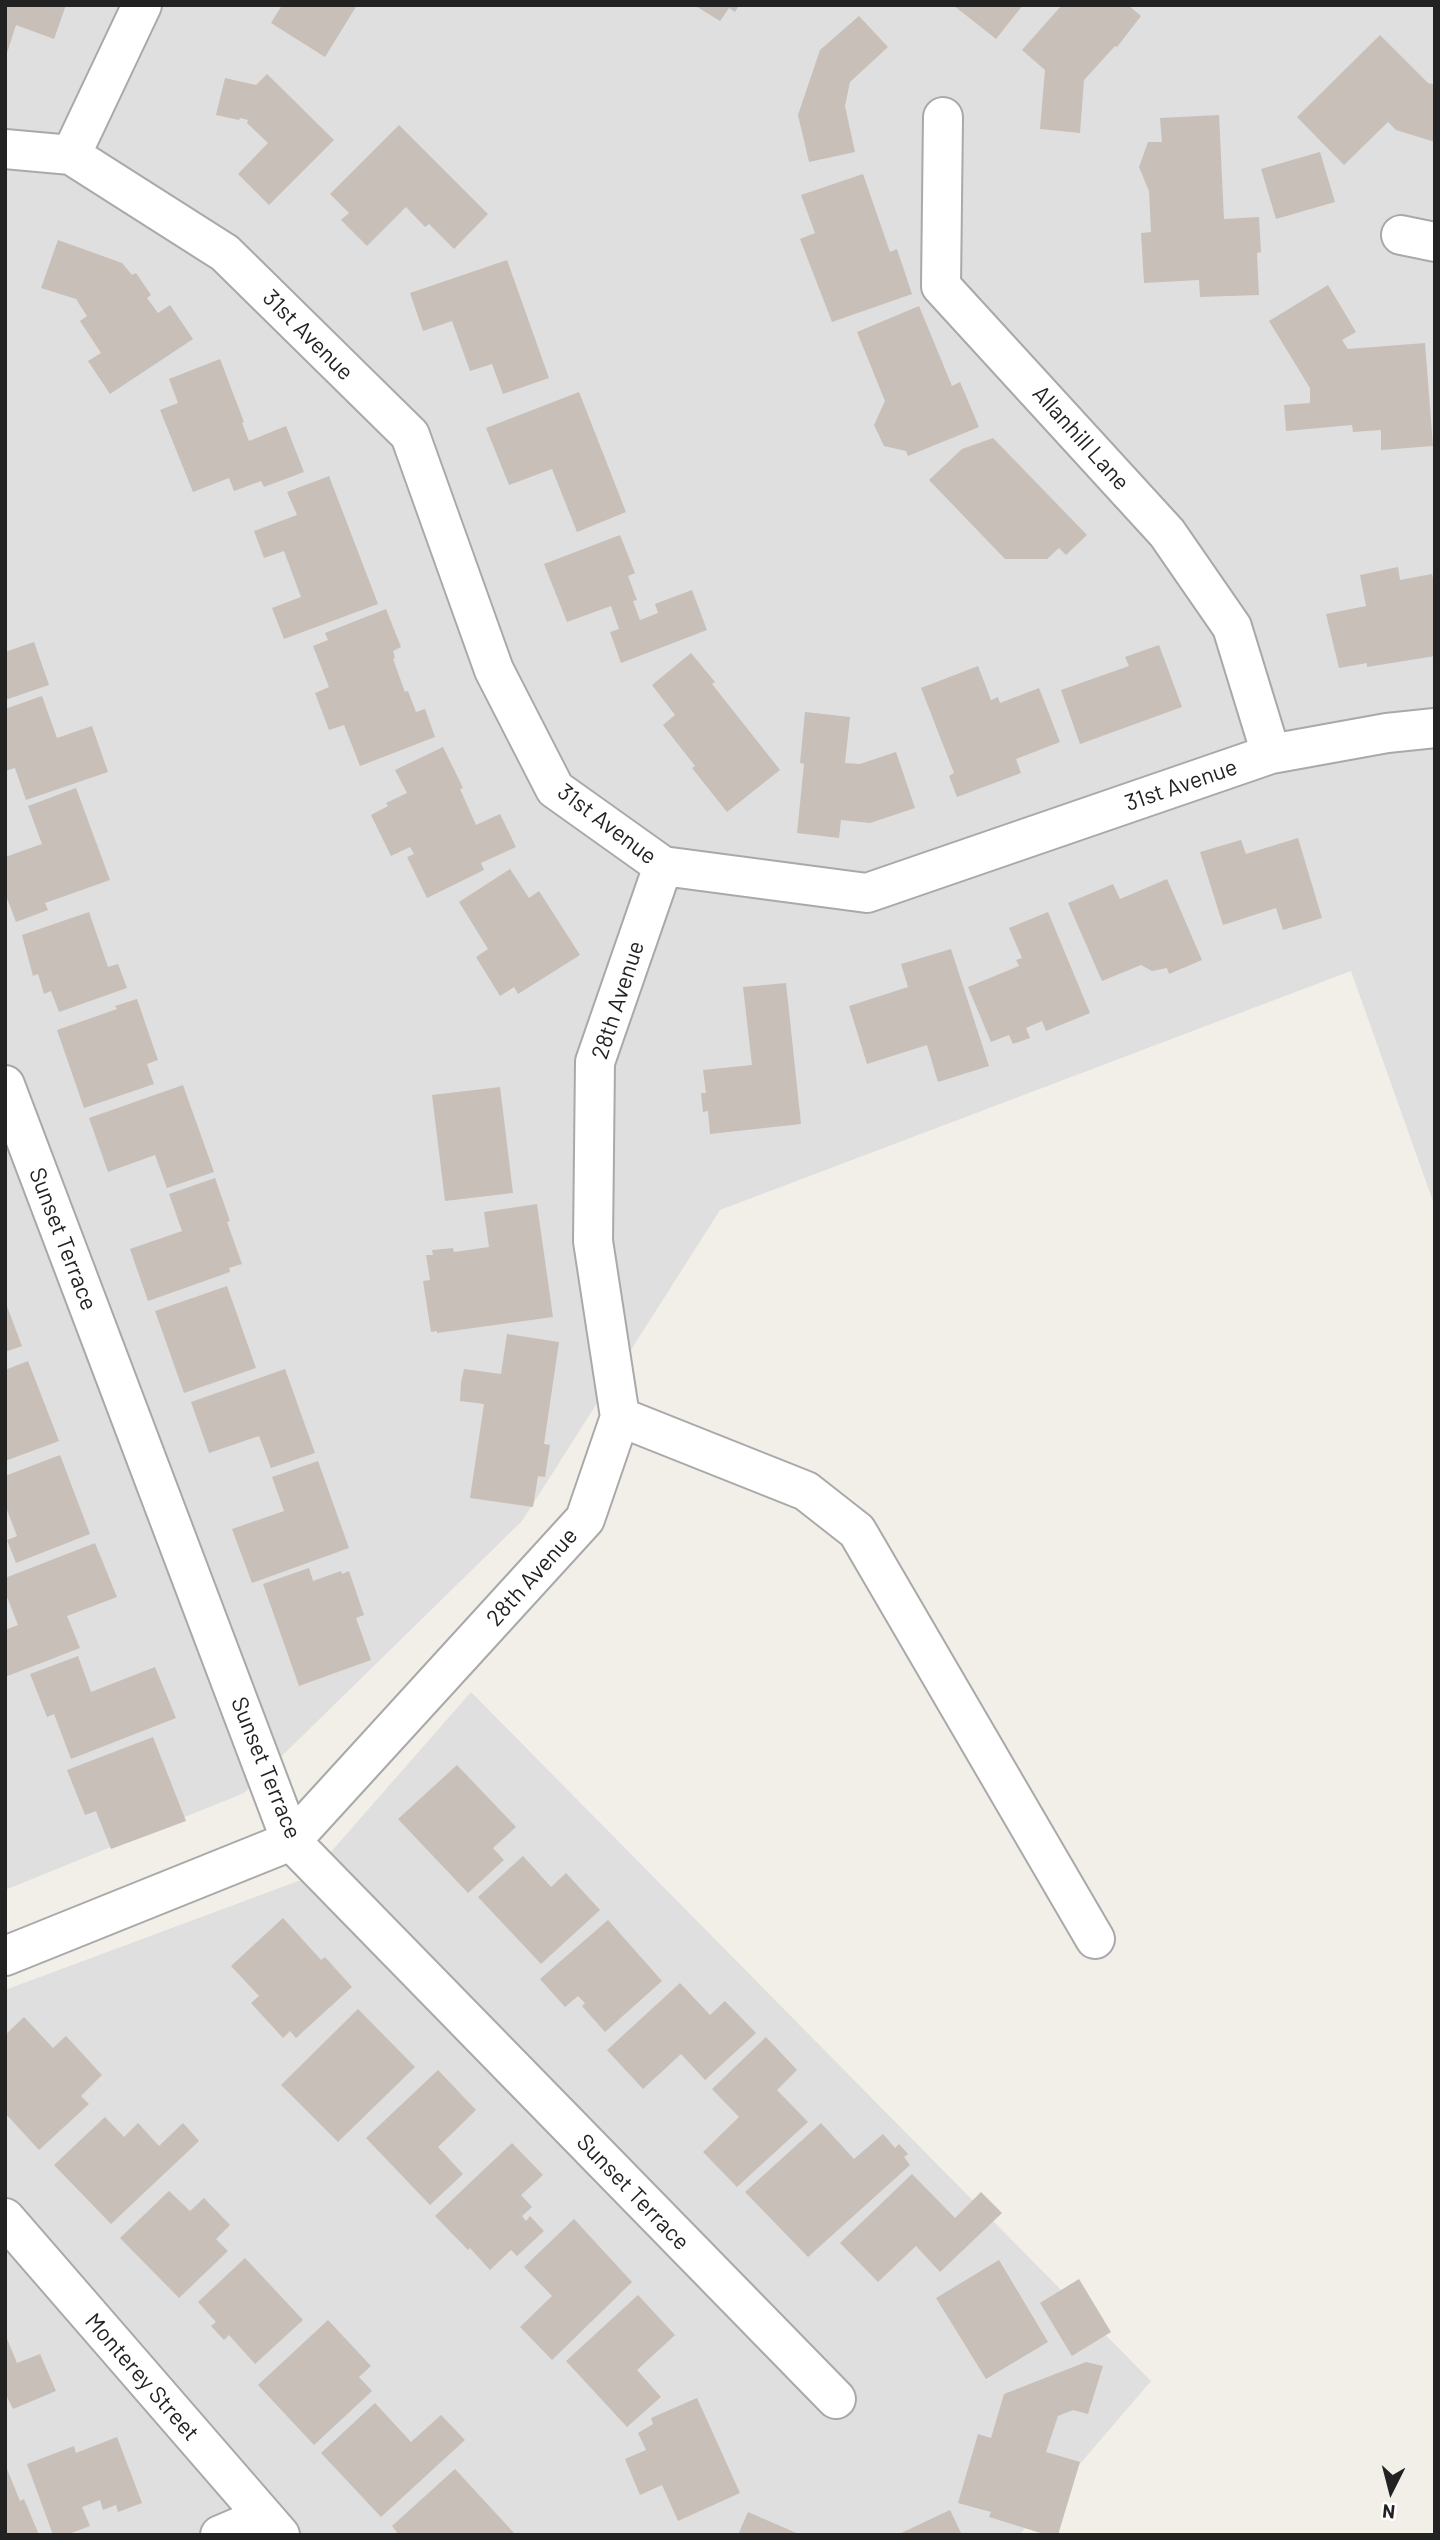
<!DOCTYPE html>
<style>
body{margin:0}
#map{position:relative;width:1440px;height:2540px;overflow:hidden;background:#f2efe9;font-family:Barlow,sans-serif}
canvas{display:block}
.frame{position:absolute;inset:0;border:7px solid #222;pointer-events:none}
.north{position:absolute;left:1356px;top:2456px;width:70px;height:70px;-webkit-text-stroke:5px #fff;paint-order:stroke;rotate:186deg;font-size:19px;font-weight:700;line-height:28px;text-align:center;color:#222}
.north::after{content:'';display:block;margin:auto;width:24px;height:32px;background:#222;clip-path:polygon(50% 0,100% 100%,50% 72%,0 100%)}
</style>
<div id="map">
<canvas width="1440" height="2540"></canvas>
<div class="frame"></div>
<div class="north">N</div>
</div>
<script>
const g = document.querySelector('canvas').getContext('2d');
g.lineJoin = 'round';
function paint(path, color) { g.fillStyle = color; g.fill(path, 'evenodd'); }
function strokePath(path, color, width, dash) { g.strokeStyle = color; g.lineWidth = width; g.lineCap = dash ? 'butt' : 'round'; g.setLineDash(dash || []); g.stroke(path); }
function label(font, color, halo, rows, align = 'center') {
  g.font = font + ' Barlow,sans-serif'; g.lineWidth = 6; g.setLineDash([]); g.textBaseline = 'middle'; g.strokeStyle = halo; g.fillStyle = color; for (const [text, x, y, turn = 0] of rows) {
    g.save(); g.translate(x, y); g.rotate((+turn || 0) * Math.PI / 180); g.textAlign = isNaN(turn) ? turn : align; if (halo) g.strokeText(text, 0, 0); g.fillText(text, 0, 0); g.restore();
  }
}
const residential = new Path2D(`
 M5,5H1435V1207L1351,971L720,1210L522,1521L244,1793L5,1890Z
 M471,1692L1151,2381L1019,2535H5V1990L309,1877Z`);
const building = new Path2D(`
 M5,5H66L54,39L16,25L6,56Z
 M282,5H357L325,57L271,23Z
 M694,5H739L735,12L729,8L720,21Z
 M953,5H1023L996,39Z
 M1062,5H1128L1141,16L1117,47L1115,46L1084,80L1080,133L1040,129L1045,70L1022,50Z
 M859,16L888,47L850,82L845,106L855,152L809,162L798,115L820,50Z
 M1380,35L1428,83L1435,85V142L1396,130L1388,122L1344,165L1297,117Z
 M267,74L334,140L269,205L238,174L268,143L247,123L248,120L240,118L239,120L216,115L225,78L256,85Z
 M1219,115L1224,219L1259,217L1261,252L1257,253L1259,295L1200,297L1199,280L1144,283L1141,233L1151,232L1149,191L1139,167L1148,142H1162L1160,118Z
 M399,125L488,214L454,249L429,224L425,227L406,207L367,246L341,220L349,213L330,194Z
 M1320,152L1335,202L1276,219L1261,169Z
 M863,174L890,252L897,249L912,294L832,322L800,239L815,233L801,195Z
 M58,240L122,263L132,275L136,273L151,295L147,298L158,313L170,305L193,339L110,394L88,361L101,353L80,321L87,316L76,299L41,288Z
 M507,260L549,378L503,394L492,364L470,371L452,321L423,331L410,293Z
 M1328,285L1356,332L1342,340L1348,349L1425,343L1433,446L1381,450V430L1353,432L1352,425L1286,431L1284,405L1310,403V388L1269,321Z
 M919,306L952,386L960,382L979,427L908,456L906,451L884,446L874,425L885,401L857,332Z
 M220,359L244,422L242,423L249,441L286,426L304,472L264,487L261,481L234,491L229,478L193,492L160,410L178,403L169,379Z
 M579,392L626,512L577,532L552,469L509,485L486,428Z
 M993,438L1087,535L1066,555L1059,548L1047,559H1005L929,480L962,449Z
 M329,476L378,604L284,639L272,608L301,597L284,551L264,558L254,531L297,515L287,492Z
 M620,535L635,573L628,576L637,600L633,601L640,620L658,613L655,604L692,590L707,630L621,663L610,632L619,629L611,606L567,622L544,564Z
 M1398,567L1400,580L1432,574L1435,587V656L1367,667V663L1339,668L1326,614L1366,606L1360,575Z
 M386,609L401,647L393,651L395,658L393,659L405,692L408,691L416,712L425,709L435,737L360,766L344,725L329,730L315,693L329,687L313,646L328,640L325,633Z
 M34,642L49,685L5,700V652Z
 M1159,645L1182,707L1080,744L1061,690L1129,666L1125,657Z
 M691,653L715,682L712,684L780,770L727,812L692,768L695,766L663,725L675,715L652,685Z
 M978,666L991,700L998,697L1000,703L1039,688L1060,742L1016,759L1021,773L957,797L949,776L954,773L921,688Z
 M42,696L57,738L92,726L108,772L26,800L15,768L5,771V709Z
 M805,712L850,717L845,763L860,764L896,752L915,808L870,823L841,820L839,838L797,833L804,764L800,763Z
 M443,747L463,788L460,789L476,825L500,814L516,847L481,863L484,870L427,898L407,857L414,854L410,847L391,856L371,815L388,806L386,803L407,793L395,770Z
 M76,788L110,880L45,903L48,910L16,922L5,893V857L42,844L28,806Z
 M1298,838L1322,918L1283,930L1276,908L1223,925L1200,852L1241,840L1246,854Z
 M510,869L529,898L539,891L580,955L518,994L514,987L500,996L476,957L488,949L459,902Z
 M1167,879L1202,960L1169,974L1167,968L1152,971L1141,965L1102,981L1068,903L1113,884L1120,899Z
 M89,912L108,967L118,964L127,988L59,1012L51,991L44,994L38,974L33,976L22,935Z
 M1048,912L1090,1013L1046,1031L1042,1021L1026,1028L1030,1038L1013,1044L1009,1035L991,1042L968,987L1019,966L1016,960L1022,958L1009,928Z
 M951,949L989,1066L938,1082L927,1045L867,1064L849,1006L908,987L901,964Z
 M786,983L801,1124L710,1134L708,1111L703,1112L701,1093H706L703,1070L752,1065L743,987Z
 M137,999L158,1060L147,1064L154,1084L84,1108L57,1030L117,1009L115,1006Z
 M183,1085L214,1172L167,1188L155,1155L108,1172L89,1118Z
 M500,1087L513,1193L445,1201L432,1095Z
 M215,1178L230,1221L227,1222L242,1264L229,1268L230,1272L148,1301L130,1249L182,1231L169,1194Z
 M537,1204L553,1317L437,1333V1331L431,1332L423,1281L430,1280L426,1255H433L432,1250L453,1248L454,1252L489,1247L484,1212Z
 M227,1286L256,1368L184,1393L155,1311Z
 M5,1301L22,1346L5,1352Z
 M507,1334L559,1342L544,1444L550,1445L545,1477L538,1476L533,1507L470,1498L484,1404L460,1401L461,1383L464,1369L501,1374Z
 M28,1361L59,1441L5,1461V1370Z
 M285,1369L315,1453L271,1468L259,1436L209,1453L191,1402Z
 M60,1455L90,1534L16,1563L7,1540L17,1536L5,1505V1476Z
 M318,1461L349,1548L252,1583L232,1529L284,1511L272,1477Z
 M95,1543L117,1597L67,1616L80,1648L5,1677V1630L18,1625L5,1592V1578Z
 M309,1568L313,1581L341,1571L342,1574L349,1571L364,1615L356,1618L371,1660L299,1686L263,1584Z
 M78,1656L91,1692L155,1667L176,1718L71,1759L54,1714L47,1717L30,1674Z
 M153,1737L186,1821L111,1849L96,1811L85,1815L67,1770Z
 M457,1765L516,1827L493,1848L504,1860L468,1893L398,1819Z
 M523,1856L551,1887L566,1873L600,1910L541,1964L478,1897Z
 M283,1918L321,1960L325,1957L352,1987L296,2038L290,2031L283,2038L251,2003L259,1996L231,1966Z
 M608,1920L662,1981L605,2032L582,2006L585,2003L578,1996L565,2007L540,1979Z
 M680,1983L710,2015L725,2001L756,2033L705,2080L681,2054L643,2089L607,2050Z
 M358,2009L415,2067L338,2142L281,2085Z
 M24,2017L53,2048L66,2036L102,2075L81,2096L89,2104L39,2150L5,2113V2035Z
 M766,2037L797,2070L777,2090L808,2122L737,2187L703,2152L739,2117L712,2089Z
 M438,2070L476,2110L438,2147L463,2174L430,2205L366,2138Z
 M105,2117L124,2137L138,2123L159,2146L183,2123L199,2141L111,2224L54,2165Z
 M821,2123L854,2159L883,2134L895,2148L899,2144L908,2154L904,2157L910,2165L808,2257L745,2192Z
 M512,2143L543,2175L521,2195L532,2207L522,2216L526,2221L530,2216L544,2231L517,2256L511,2250L490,2270L470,2248L468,2250L435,2216Z
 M912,2174L955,2218L981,2192L1002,2213L940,2272L916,2246L878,2282L840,2243Z
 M169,2191L190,2211L204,2198L230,2225L216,2239L228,2251L179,2298L120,2238Z
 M574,2219L632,2282L552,2360L520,2327L552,2296L524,2267Z
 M245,2258L303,2320L255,2364L229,2335L224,2340L211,2326L216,2322L198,2302Z
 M999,2260L1048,2342L986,2379L936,2298Z
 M1079,2279L1111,2332L1072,2356L1040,2303Z
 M638,2295L675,2335L637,2370L661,2397L627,2427L566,2361Z
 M328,2320L371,2366L359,2377L372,2391L314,2445L258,2385Z
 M5,2334L17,2363L40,2354L56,2391L13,2409L5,2393Z
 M1086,2362L1103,2366L1088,2414L1073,2410L1058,2416L1046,2452L1080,2462L1058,2535H1047L989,2517L991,2512L958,2503L978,2434L991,2438L1004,2394Z
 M697,2398L740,2493L678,2521L662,2485L640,2495L625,2459L646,2450L638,2433L653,2424L651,2418Z
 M375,2403L411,2442L441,2415L465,2440L381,2517L321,2453Z
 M117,2437L142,2503L118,2512L116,2505L103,2510L100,2500L82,2507L90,2526L66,2535H53L27,2464L74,2446L76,2453Z
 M5,2464L20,2501L24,2499L39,2535H5Z
 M455,2469L514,2533L511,2535H399L392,2526Z
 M950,2510L962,2535H897Z
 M748,2512L801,2535H738Z`);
const minor = new Path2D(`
 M943,117L941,286L1167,533L1232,627L1271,754
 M5,149L71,155L225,253L410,435L494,670L555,789L663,866L867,893L1271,754L1387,733L1435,728
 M71,155L142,5
 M1401,235L1435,242
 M5,1085L291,1841L836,2399
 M620,1417L806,1491L857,1531L1095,1939
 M5,1956L291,1841L585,1519L620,1417L593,1241L595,1062L663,866
 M5,2218L280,2535
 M220,2535L263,2517`);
const streetNames = [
 ["31st Avenue",308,335,45],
 ["Allanhill Lane",1081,438,48],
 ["31st Avenue",1181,785,-19],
 ["31st Avenue",607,824,37],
 ["28th Avenue",618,1000,-72],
 ["Sunset Terrace",63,1239,69],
 ["28th Avenue",532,1577,-48],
 ["Sunset Terrace",266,1768,68],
 ["Sunset Terrace",633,2192,46],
 ["Monterey Street",142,2377,49]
];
paint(residential, '#e0dfdf');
paint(building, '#c7bfb8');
strokePath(minor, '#a9a9a9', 42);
strokePath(minor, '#fff', 38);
label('23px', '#222', '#fff', streetNames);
</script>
